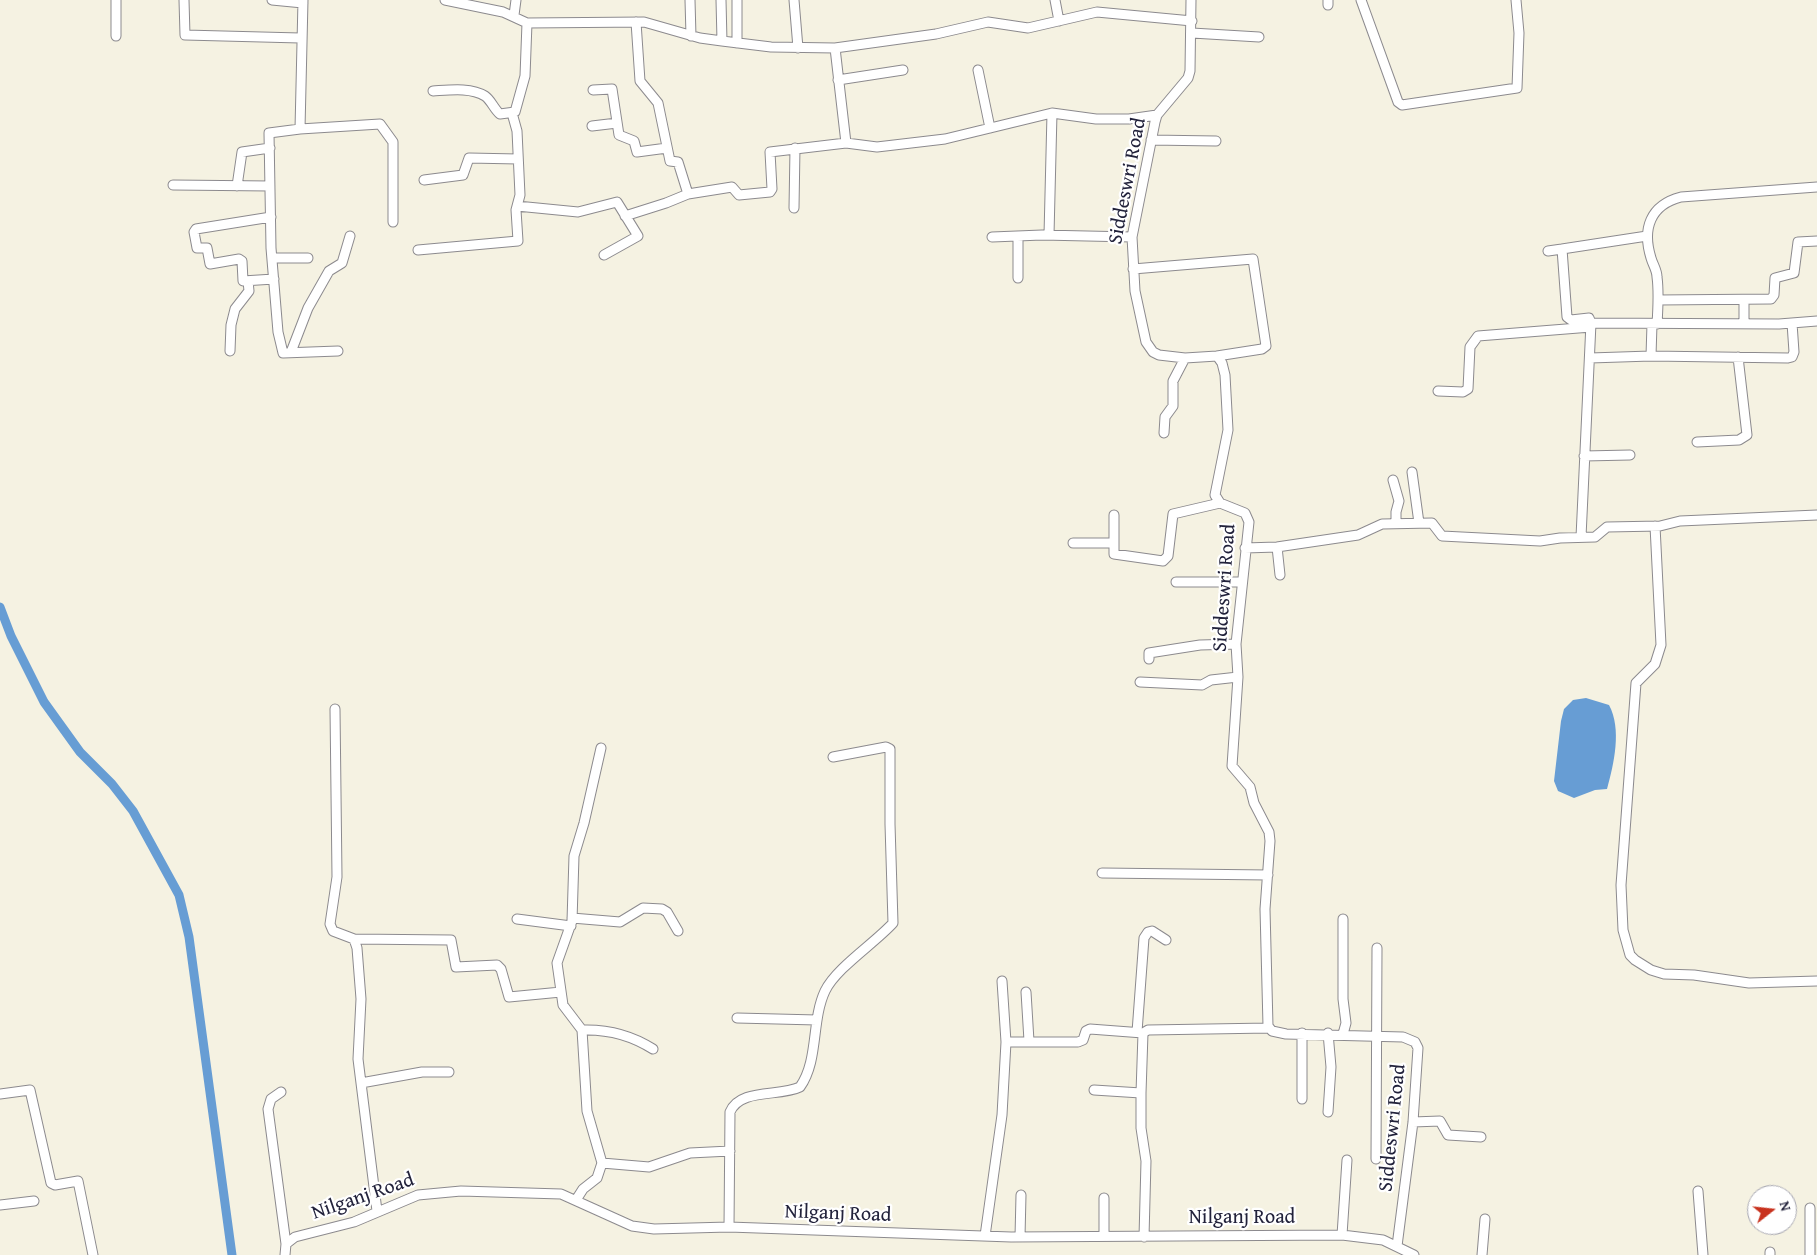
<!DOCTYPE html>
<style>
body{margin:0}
#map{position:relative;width:1817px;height:1255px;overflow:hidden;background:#f5f2e2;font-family:"Gentium Book Plus",serif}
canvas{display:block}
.north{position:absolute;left:1747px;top:1185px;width:50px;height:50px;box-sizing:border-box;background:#fff;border:1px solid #a7a7b1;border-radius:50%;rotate:74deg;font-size:14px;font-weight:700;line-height:20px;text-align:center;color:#22223b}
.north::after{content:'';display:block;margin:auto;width:18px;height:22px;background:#c8321e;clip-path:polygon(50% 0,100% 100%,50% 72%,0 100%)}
</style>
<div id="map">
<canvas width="1817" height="1255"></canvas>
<div class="north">N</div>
</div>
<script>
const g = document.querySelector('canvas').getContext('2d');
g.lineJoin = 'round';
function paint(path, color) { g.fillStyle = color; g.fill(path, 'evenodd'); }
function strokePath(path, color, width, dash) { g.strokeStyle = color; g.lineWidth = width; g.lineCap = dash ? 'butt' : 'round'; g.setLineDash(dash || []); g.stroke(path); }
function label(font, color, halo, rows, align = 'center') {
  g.font = font + ' "Gentium Book Plus",serif'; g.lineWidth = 4.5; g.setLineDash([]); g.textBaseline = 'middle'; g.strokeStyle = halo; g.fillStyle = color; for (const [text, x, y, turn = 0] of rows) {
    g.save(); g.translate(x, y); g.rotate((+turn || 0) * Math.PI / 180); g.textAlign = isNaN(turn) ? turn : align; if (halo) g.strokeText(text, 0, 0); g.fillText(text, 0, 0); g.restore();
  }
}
const water = new Path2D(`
 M1586,698L1609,705C1622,729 1614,764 1607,789L1595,790L1574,798L1558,791L1554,781L1561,721L1564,709L1573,700Z`);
const canal = new Path2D(`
 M0,607L11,636L44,702L80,752L112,784L133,811L179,895L189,937L232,1255`);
const minor = new Path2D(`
 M184,0L185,35L300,38
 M272,0L303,3
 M303,0L300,129L269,133L271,248L278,332L283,353L338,351
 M445,0L503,12L527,23L644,22L700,38L722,41L771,47L835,48L846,143L877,147L945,139L1052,113L1096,119H1129L1157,115
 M690,0L691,36
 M721,0L722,41
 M737,0V43
 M794,0L798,48
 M1055,0L1059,21
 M1191,0L1190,71L1188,78L1157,115L1155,122L1132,237L1135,291L1146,342L1153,352L1159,355L1185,358L1217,356L1222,363L1225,375L1228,430L1215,495L1220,503L1245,513L1249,522L1236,644L1238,677L1232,766L1250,787L1254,803L1269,832L1270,841L1265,909L1268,1026L1272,1031L1286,1034L1403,1037L1415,1042L1418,1048L1413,1122L1397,1246
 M1328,0V5
 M1361,0L1398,102L1402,105L1517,88L1519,33L1516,0
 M514,15L516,0
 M636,22L640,81L658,103L670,161L678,162L688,194L732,187L739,195L770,192L772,189L770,152L846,143
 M1192,33L1259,37
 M116,36V0
 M835,48L936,34L988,22L1028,28L1097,12L1192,21
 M978,70L990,128
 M838,80L903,70
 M593,90L612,89L619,135L634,141L637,152L667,148
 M433,91C449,90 471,87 485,96C491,100 494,109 500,114L515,112L525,76L527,23
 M592,126L617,123
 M300,129L380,124L393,142V222
 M1151,140L1216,141
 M424,180L463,175L469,158L518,159
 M173,185L270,186
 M237,186L242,152L270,148
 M517,206L578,212L617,202L638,236L604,255
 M794,208L795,148
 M625,216L666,203L688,194
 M271,217L196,229L194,232L197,248H207L210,264L239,259L242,261L243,281L274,279
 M1049,235L1052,113
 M1018,236V278
 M992,237L1042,235L1132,237
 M1562,249L1647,236
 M418,250L518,241L516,210L520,195L517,131L512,113
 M1548,251L1562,249L1567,317L1571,320L1589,318L1591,323L1581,537
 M272,258H308
 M1133,269L1253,259L1266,346L1262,349L1217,356
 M1658,300L1771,299L1774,295L1775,278L1794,273L1798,242L1817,241
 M1591,323L1779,324L1817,321
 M1657,324C1658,309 1659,292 1657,277C1657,270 1653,265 1651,258C1642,229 1650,205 1681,197L1817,187
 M1744,324V300
 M230,351L231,325L235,309L249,291L248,281
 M291,352L308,308L329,271L342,263L350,236
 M1651,356L1652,324
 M1590,358L1651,356L1788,358L1792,357L1794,352L1792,323
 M1438,391L1463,392L1468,389L1470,347L1478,336L1591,327
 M1164,433L1165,417L1173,406V381L1185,358
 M1697,442L1739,440L1747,435L1738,357
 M1584,456L1630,455
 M1412,472L1419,523
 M1393,480L1399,501L1396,512V523
 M1114,515V554L1163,561L1168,556L1173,514L1220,503
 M1655,526L1661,645L1655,664L1636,683L1621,885L1623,930L1630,955L1635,960L1651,970L1664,974L1694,975L1749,983L1817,981
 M1073,543H1113
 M1277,547L1280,575
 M1245,548L1277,547L1358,535L1382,524L1432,523L1442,536L1540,541L1560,538L1595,537L1607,527L1660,526L1680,521L1817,515
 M1176,582H1241
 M1149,659V653L1200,645L1236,644
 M1140,682L1202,685L1211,680L1238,677
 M335,709L337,877L330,924L333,931L354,939L357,948L361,999L358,1059L377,1211
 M1102,873L1268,875
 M572,918L620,922L643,908L662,909L667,912L678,931
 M517,919L571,926
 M354,939L451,940L456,967L497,965L501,969L509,997L561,992
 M1002,981L1006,1042
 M1026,992L1029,1041
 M737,1018L817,1020
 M582,1030C609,1029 631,1035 653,1049
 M1137,1032L1144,938L1148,932L1152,931L1166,940
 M1302,1033V1099
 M1328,1033L1331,1067L1328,1112
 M1343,1034L1346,1023L1343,999V919
 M361,1083L422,1072H449
 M1094,1090L1141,1093
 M281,1092L271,1099L268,1109L286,1244
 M0,1094L30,1090L51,1183L55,1185L78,1181L93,1255
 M1413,1122L1440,1121L1448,1135L1481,1137
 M1376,1159L1377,948
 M602,1163L649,1167L690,1153L730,1151
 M1698,1191L1703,1255
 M576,1200L583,1189L597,1178L602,1163L587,1111L582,1030L563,1005L557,963L572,921L574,856L584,823L601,748
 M0,1205L34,1201
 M729,1227L730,1112C740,1088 779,1097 800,1087C819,1060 811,1021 825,991C836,968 875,943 893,923L890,824V749L886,747L833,757
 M1104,1235V1198
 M1342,1235L1347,1160
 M985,1236L1002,1115L1006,1042H1078L1083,1040L1086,1031L1090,1029L1143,1033
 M1020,1237L1021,1195
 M1144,1237L1146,1161L1141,1128V1093L1143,1033L1148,1030L1269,1028
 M1770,1252V1255
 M285,1255L286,1244L295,1237L354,1222L418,1195L461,1191L561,1194L632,1226L654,1229L729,1227L1011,1237L1342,1235L1383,1240L1414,1255
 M1482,1255L1485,1219
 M1810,1255V1208`);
const streetNames = [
 ["Siddeswri Road",1128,181,-79],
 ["Siddeswri Road",1225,588,-86],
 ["Siddeswri Road",1393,1128,-84],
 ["Nilganj Road",363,1197,-19],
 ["Nilganj Road",838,1214,2],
 ["Nilganj Road",1242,1218]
];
paint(water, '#679dd4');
strokePath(canal, '#679dd4', 9);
strokePath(minor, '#8c8a8e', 11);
strokePath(minor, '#fff', 9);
label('20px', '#22223b', '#fff', streetNames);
</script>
